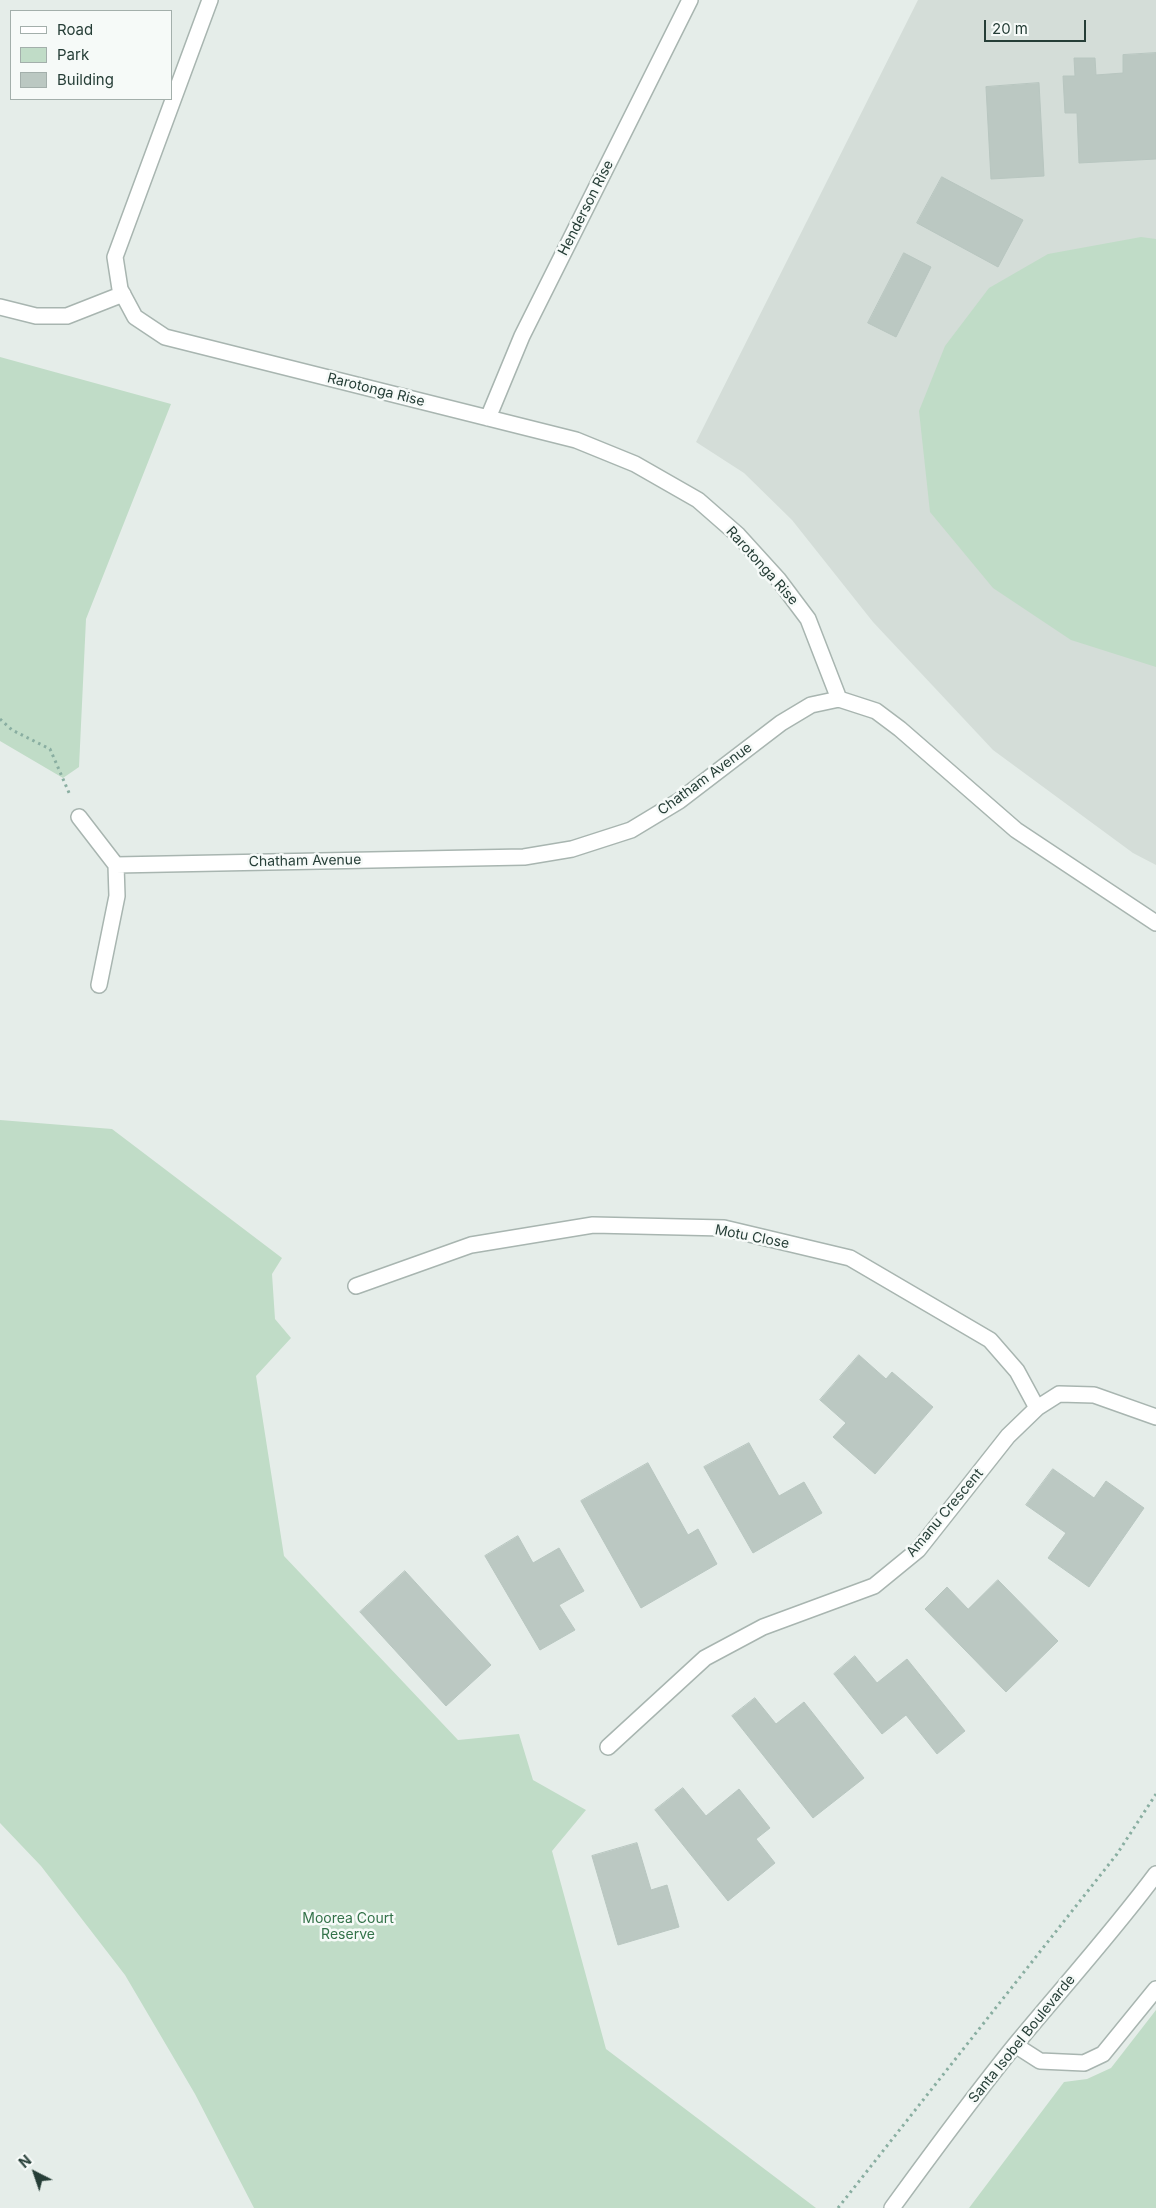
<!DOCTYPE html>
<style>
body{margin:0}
#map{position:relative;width:1156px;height:2208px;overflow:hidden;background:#e5ede9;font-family:Inter,sans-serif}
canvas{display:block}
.legend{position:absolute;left:10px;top:10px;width:162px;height:90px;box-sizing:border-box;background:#f6faf8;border:1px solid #a3afab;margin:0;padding:6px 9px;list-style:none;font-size:15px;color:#263e37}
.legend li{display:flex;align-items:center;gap:10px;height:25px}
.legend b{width:25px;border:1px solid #a3afab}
.north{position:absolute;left:10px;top:2148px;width:50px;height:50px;-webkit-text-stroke:4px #f6faf8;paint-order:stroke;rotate:319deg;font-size:14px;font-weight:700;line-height:20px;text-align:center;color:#263e37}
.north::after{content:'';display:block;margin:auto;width:18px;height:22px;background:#263e37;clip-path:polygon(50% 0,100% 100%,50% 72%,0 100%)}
.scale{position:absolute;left:984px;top:20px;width:102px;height:22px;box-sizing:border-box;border:2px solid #263e37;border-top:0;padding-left:6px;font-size:15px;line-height:18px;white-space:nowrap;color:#263e37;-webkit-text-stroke:4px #f6faf8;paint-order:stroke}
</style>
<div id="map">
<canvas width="1156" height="2208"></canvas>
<ul class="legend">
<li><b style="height:6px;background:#fff"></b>Road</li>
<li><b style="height:14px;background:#c0dcc7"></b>Park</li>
<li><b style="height:14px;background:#bbc8c2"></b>Building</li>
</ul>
<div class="north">N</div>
<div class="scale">20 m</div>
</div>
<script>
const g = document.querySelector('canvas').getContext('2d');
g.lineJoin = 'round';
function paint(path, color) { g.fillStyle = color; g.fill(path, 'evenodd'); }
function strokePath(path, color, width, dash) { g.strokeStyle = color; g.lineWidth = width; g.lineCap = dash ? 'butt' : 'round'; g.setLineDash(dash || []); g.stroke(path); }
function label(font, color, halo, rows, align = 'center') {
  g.font = font + ' Inter,sans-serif'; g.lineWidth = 5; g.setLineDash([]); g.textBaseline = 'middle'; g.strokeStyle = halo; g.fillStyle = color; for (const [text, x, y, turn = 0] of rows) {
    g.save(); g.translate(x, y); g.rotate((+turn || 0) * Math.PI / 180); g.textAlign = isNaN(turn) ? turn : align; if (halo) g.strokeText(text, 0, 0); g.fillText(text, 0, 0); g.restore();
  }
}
const built = new Path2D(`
 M918,0H1156V865L1133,853L993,750L873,622L792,520L744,473L696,442Z`);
const green = new Path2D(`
 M1141,237L1156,239V667L1071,640L993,588L930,512L919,411L945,346L989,288L1048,254Z
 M0,357L171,404L86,619L79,767L63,778L0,741Z
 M0,1120L112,1129L282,1258L272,1274L275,1319L291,1338L256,1376L284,1556L458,1740L519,1734L533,1780L586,1810L552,1851L606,2049L816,2208H254L195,2094L125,1975L41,1866L0,1823Z
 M1156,2010V2208H969L1064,2082L1087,2079L1111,2068Z`);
const building = new Path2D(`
 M1156,53V159L1079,163L1077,113H1065L1063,76H1075L1074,58H1095L1096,75L1123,73V55Z
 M1039,83L1044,176L991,179L986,87Z
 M942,177L1023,220L998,267L917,223Z
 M904,253L931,267L896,337L868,323Z
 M859,1355L886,1379L892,1372L933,1407L875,1474L833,1437L846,1423L820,1400Z
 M749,1443L779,1496L804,1482L822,1513L753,1553L704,1467Z
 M648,1463L688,1535L698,1529L717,1564L641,1608L581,1501Z
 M1053,1469L1094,1498L1106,1481L1144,1508L1089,1587L1048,1558L1066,1533L1026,1505Z
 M518,1536L533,1563L559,1548L584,1591L559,1605L575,1630L540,1650L485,1556Z
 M405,1571L491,1665L446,1706L360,1612Z
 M998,1580L1058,1641L1006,1692L925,1609L947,1587L968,1609Z
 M855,1656L877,1683L907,1659L965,1731L937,1754L906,1715L882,1734L834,1674Z
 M755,1698L776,1724L804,1702L864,1778L813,1818L732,1716Z
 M683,1788L706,1816L739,1789L770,1828L756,1839L775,1863L728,1901L655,1810Z
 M637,1843L651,1890L667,1885L679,1927L618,1945L592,1856Z`);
const path = new Path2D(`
 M0,719L12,730L50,749L70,795
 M838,2208L1117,1854L1156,1794`);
const minor = new Path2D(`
 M210,0L115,257L120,289L135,317L165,337L576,440L635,464L698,500L738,535L778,579L808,619L839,699
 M0,307L36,316H67L123,294
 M488,418L522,336L690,0
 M79,817L116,865L117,896L99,985
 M116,865L524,857L572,849L631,830L679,801L781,723L811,705L839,699L876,711L900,729L1016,830L1156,923
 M356,1286L471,1245L593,1225L724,1228L850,1258L990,1340L1017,1371L1037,1408
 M608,1747L705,1658L763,1627L874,1586L918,1550L1008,1436L1037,1408L1059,1394L1094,1395L1156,1417
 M1015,2045L1040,2061L1084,2063L1103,2054L1156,1989
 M892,2208C932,2153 973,2097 1016,2044C1063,1987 1112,1933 1156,1874`);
const streetNames = [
 ["Henderson Rise",586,208,-63],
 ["Rarotonga Rise",376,390,14],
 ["Rarotonga Rise",762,566,48],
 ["Chatham Avenue",705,779,-36],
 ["Chatham Avenue",305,861,-1],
 ["Motu Close",752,1237,11],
 ["Amanu Crescent",945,1513,-50],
 ["Santa Isobel Boulevarde",1022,2039,-51]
];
const parkNames = [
 ["Moorea Court",348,1919],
 ["Reserve",348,1935]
];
paint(built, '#d4ddd8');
paint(green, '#c0dcc7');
paint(building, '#bbc8c2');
strokePath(building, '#b8c6c0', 1);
strokePath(minor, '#a8b5b0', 18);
strokePath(path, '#89aea1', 3, [2.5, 4]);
strokePath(minor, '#fff', 15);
label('14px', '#263e37', '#f6faf8', streetNames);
label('14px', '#337249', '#f6faf8', parkNames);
</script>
